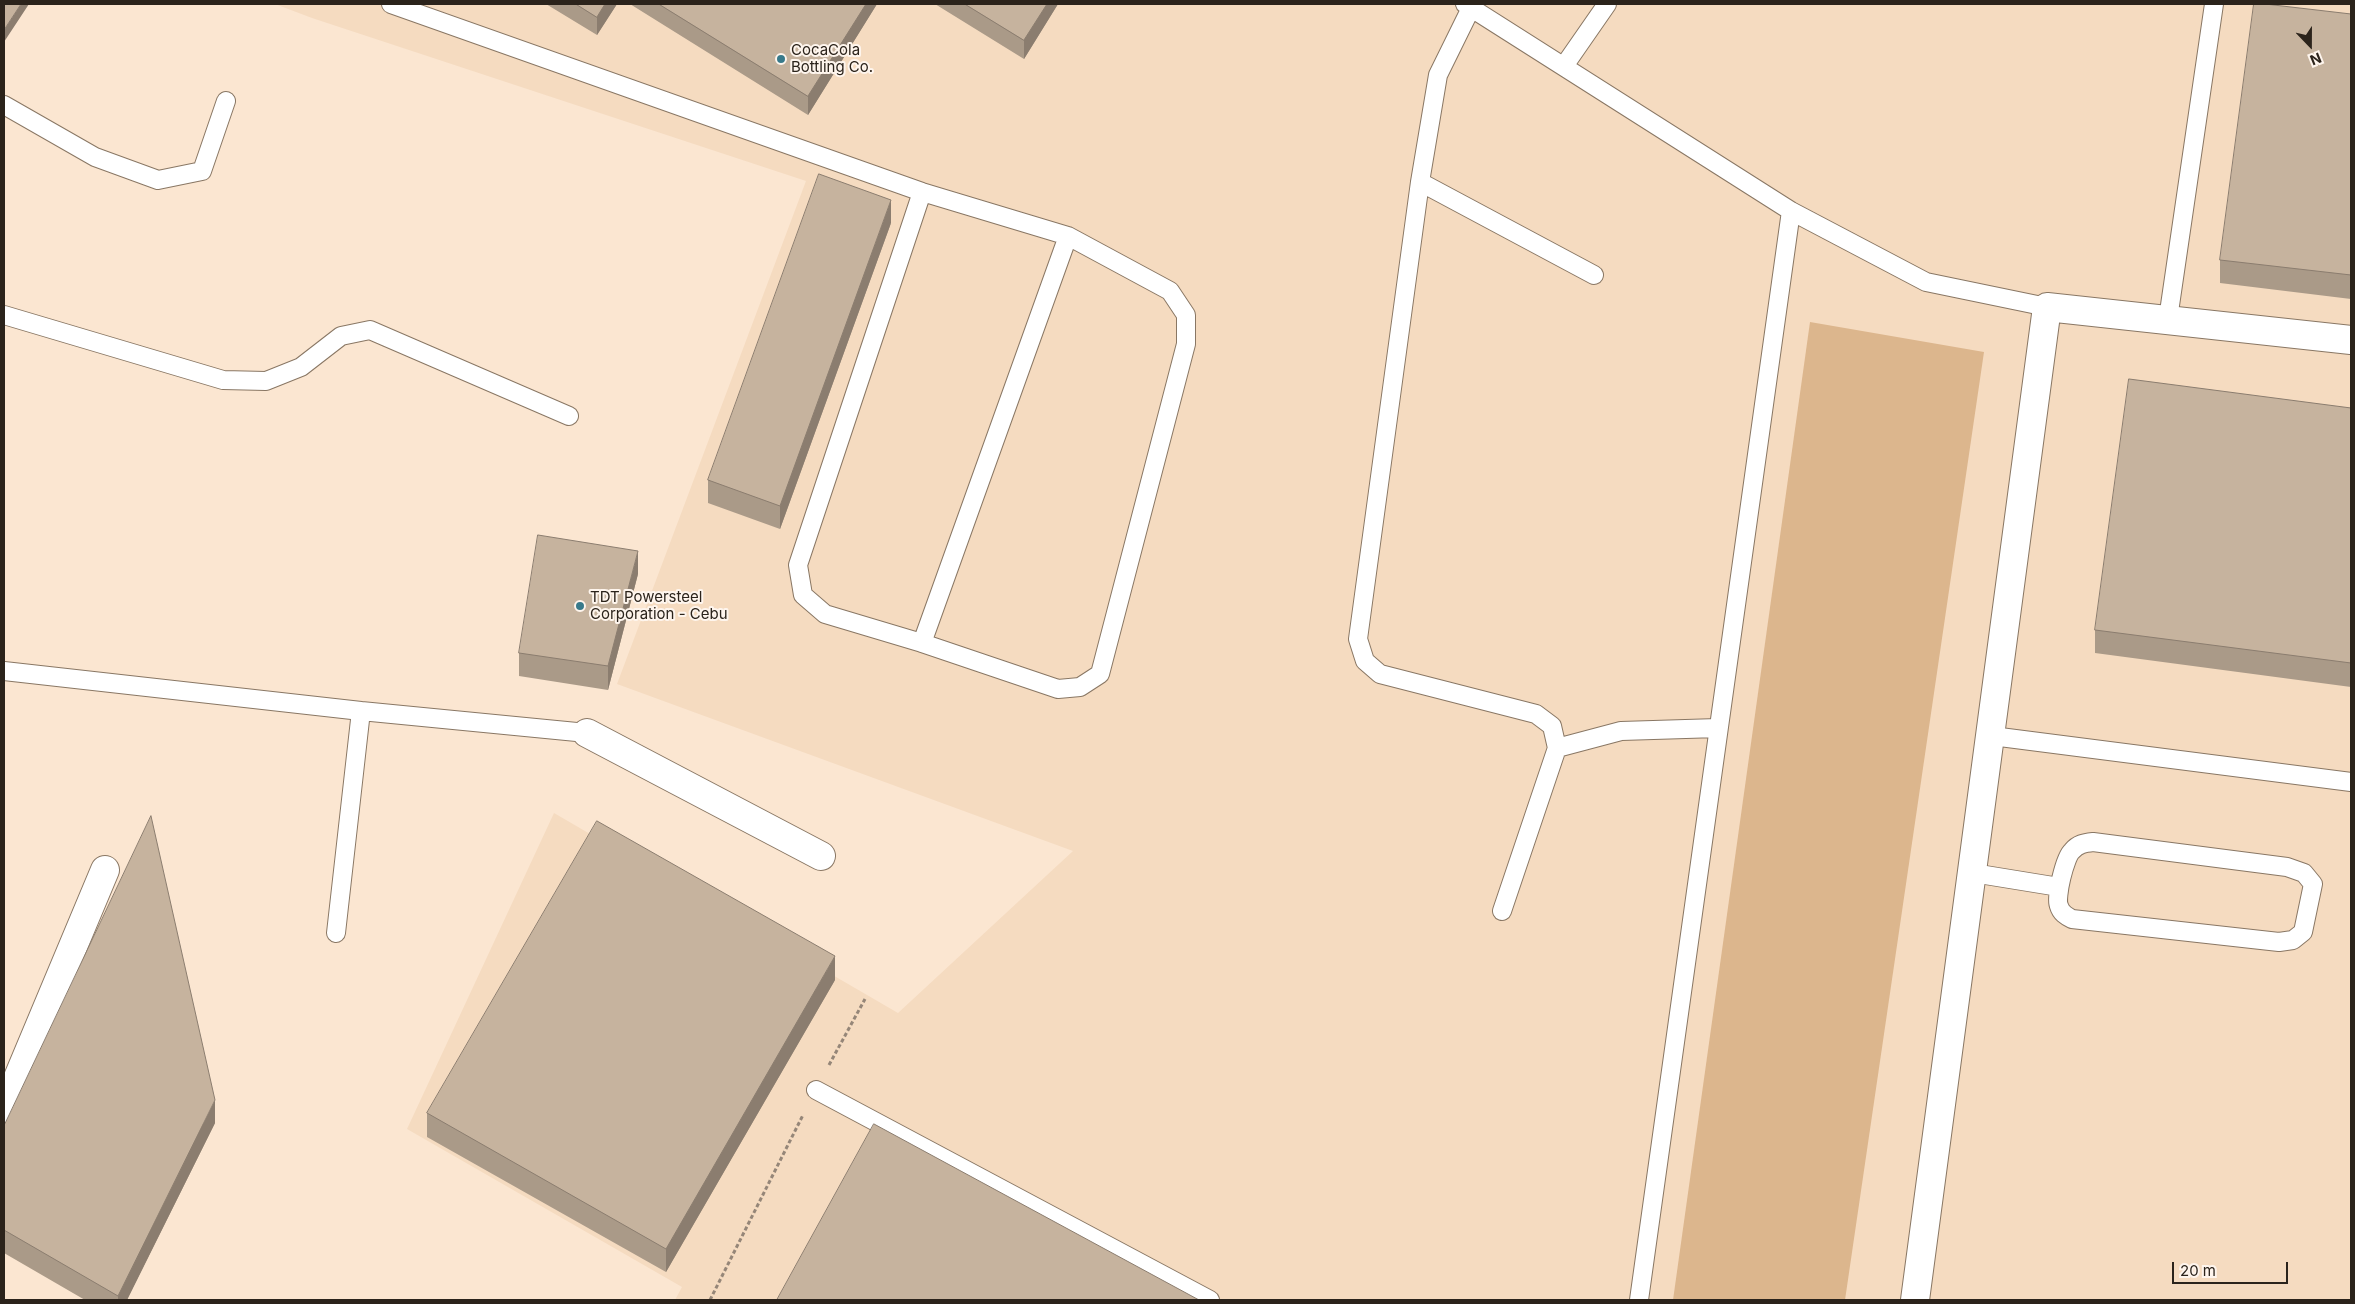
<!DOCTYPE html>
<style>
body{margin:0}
#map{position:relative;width:2355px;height:1304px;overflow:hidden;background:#fbe6d1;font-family:Inter,sans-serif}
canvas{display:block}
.frame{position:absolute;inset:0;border:5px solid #2b231b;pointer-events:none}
.north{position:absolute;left:2285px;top:20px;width:50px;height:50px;-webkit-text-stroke:4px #fef5ed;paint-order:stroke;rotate:158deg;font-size:14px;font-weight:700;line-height:20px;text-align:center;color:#2b231b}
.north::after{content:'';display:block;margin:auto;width:18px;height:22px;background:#2b231b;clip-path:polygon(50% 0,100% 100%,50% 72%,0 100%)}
.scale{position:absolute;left:2172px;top:1262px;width:116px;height:22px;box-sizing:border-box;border:2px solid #2b231b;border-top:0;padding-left:6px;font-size:15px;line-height:18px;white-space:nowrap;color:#2b231b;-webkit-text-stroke:4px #fef5ed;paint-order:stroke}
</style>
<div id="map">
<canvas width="2355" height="1304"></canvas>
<div class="frame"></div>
<div class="north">N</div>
<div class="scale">20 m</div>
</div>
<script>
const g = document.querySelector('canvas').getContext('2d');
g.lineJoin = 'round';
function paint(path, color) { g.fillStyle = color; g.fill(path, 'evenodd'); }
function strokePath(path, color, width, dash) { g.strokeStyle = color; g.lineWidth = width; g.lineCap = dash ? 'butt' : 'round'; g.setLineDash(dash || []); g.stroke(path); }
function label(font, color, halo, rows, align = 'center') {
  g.font = font + ' Inter,sans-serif'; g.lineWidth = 4; g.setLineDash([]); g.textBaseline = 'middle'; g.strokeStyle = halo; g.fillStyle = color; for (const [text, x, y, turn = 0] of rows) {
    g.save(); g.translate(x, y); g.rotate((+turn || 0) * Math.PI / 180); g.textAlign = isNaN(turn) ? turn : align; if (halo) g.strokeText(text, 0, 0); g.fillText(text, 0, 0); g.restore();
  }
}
const built = new Path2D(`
 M275,4H2351V1300H675L682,1287L407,1129L554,813L898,1013L1073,851L617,684L806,181L312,18Z`);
const green = new Path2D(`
 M1810,322L1984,352L1845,1300H1673Z`);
const path = new Path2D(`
 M829,1065L865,999
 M710,1300L803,1115`);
const service = new Path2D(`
 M391,4L922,192L1068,236L1170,291L1186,315V344L1100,674L1080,687L1058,689L922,643L825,614L803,595L798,565L922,192
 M1465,4L1791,211L1926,282L2047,307
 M1471,8L1438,75L1420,182L1358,639L1365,661L1380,674L1536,714L1552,726L1557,748L1502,911
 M1564,66L1607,4
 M4,105L95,157L158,180L202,171L226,101
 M1420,182L1594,275
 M4,315L223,380L266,381L301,367L341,336L370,330L569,416
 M2168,319L2214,4
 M922,643L1068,236
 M4,671L361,711L587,733
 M1992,736L2351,782
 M1557,748L1621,731L1718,728
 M2093,842L2287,867L2304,873L2313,884L2303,932L2293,940L2279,942L2072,919C2066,916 2061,913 2059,906C2055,898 2065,857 2072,851C2078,844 2084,843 2093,842Z
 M1973,873L2059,887
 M336,933L361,711
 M816,1090L1210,1300
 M1639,1300L1791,211`);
const minor = new Path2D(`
 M587,733L821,856
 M4,1111L105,870
 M1915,1300L2047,307L2351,340`);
const wall = new Path2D(`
 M546,4H617L597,35Z
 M630,4H877L808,115Z
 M935,4H1058L1024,59Z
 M2351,14V299L2220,283V260Z
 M891,223L780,529L708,503V480Z
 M2351,408V687L2095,653V630Z
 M638,574L608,690L519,676V653Z
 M835,980L666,1272L427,1137V1113Z
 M215,1123L127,1300H85L4,1253V1126Z`);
const shadedWall = new Path2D(`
 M21,4H29L4,42V30Z
 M605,4H617L597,35V17Z
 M866,4H877L808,115V96Z
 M1047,4H1058L1024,59V40Z
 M891,200V223L780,529V506Z
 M638,551V574L608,690V666Z
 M835,956V980L666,1272V1249Z
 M215,1100V1123L127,1300H118V1296Z`);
const building = new Path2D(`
 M4,4H21L4,30Z
 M576,4H605L597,17Z
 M659,4H866L808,96Z
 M965,4H1047L1024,40Z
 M2254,4H2265L2351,14V275L2220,260Z
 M819,174L891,200L780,506L708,480Z
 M2129,379L2351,408V663L2095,630Z
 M538,535L638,551L608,666L519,653Z
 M151,816L215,1100L118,1296L4,1230V1126Z
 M597,821L835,956L666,1249L427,1113Z
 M874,1124L1199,1300H777Z`);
const markers = [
 [781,59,5,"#387a8b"],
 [580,606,5,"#387a8b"]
];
const poiNames = [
 ["CocaCola",791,50],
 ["Bottling Co.",791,67],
 ["TDT Powersteel",590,597],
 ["Corporation - Cebu",590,614]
];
paint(built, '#f5dbc0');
paint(green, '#dcb68d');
strokePath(service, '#897764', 20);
strokePath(minor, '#897764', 30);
strokePath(path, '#958678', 3, [4, 2.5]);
strokePath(service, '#fff', 18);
strokePath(minor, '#fff', 28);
paint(wall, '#aa9a88');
paint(shadedWall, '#8b7d6f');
paint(building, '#c6b39e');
strokePath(building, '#8b7d6f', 1);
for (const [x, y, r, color] of markers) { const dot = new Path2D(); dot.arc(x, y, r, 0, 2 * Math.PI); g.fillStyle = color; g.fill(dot); strokePath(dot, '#fef5ed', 2); }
label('15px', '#2b231b', '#fef5ed', poiNames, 'left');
</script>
